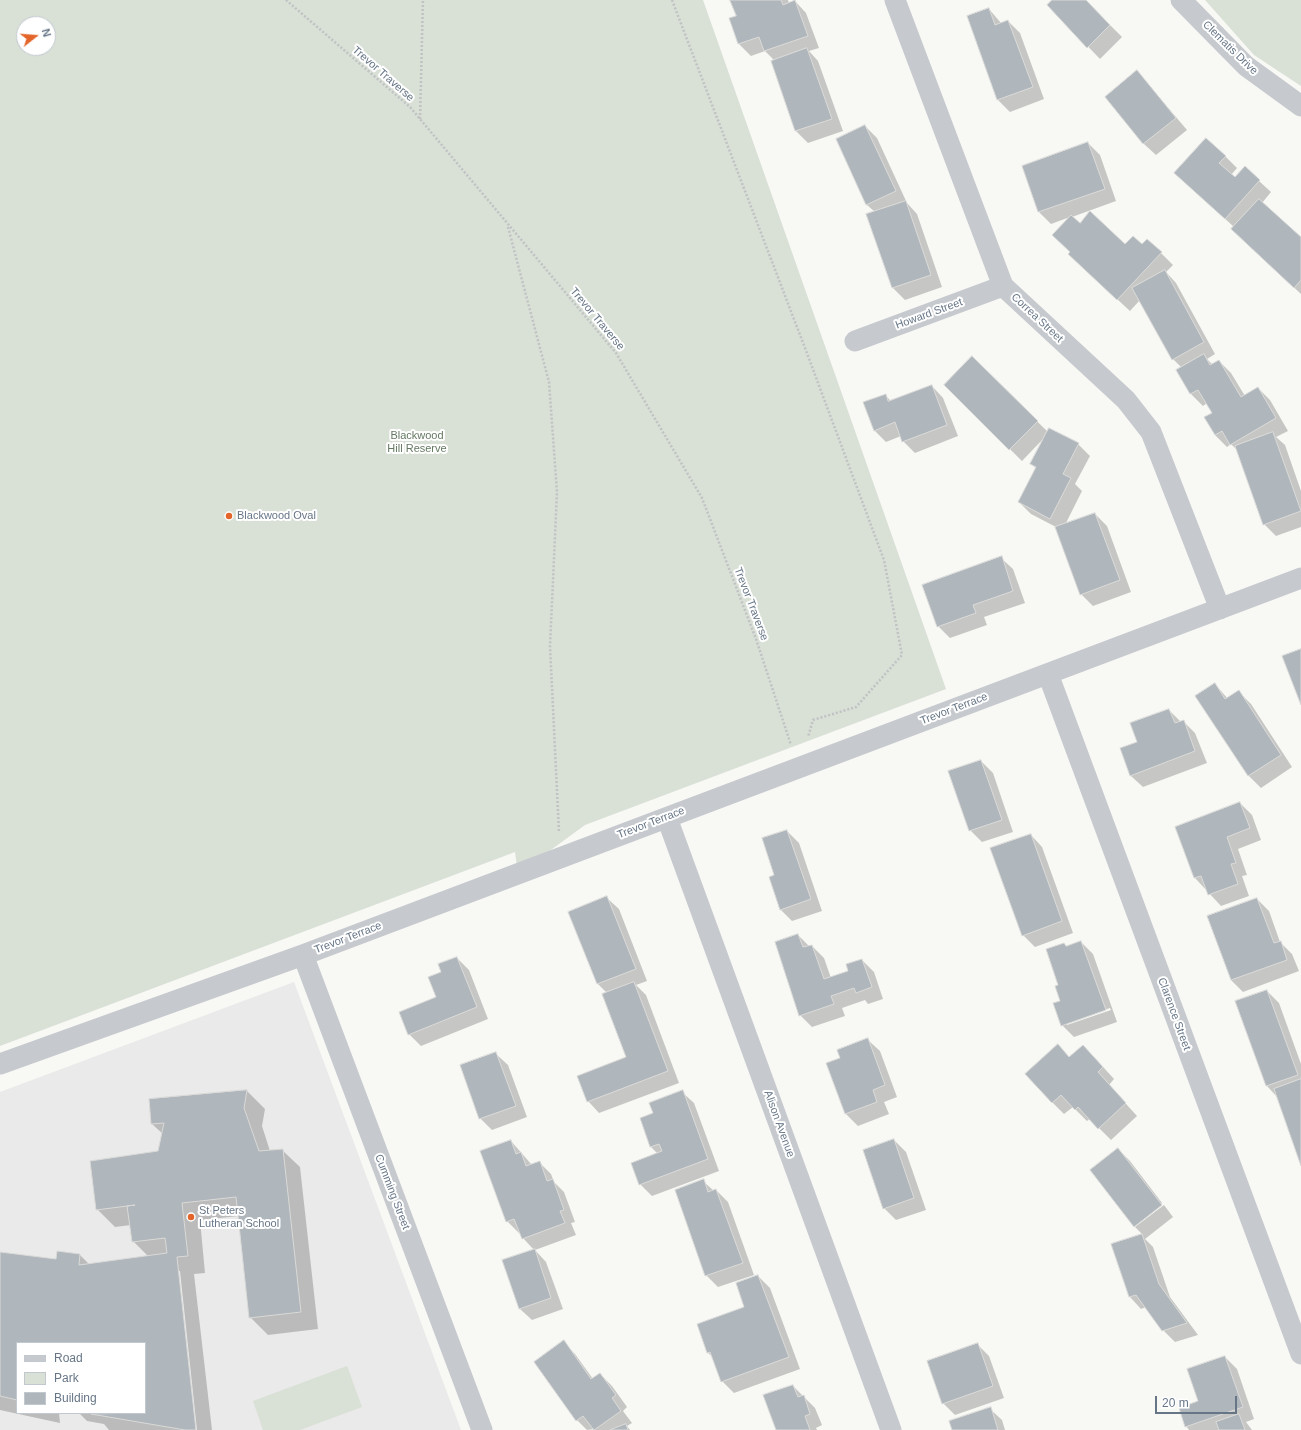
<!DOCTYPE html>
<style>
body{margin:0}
#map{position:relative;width:1301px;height:1430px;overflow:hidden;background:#f8f8f5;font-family:Helvetica,sans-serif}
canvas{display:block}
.legend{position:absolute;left:16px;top:1342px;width:130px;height:72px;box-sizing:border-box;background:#fff;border:1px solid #c2c8cf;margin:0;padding:5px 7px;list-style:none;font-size:12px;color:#677687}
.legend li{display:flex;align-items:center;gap:8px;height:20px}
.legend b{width:20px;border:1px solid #c2c8cf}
.north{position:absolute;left:16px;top:16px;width:40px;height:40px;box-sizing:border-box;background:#fff;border:1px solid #c2c8cf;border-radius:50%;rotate:73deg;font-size:11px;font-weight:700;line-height:16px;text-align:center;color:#677687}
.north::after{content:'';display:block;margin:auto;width:14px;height:18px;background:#e4652a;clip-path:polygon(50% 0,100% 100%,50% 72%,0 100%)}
.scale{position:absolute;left:1155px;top:1396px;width:82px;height:18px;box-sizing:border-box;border:2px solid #677687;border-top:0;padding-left:5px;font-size:12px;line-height:14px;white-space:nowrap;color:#677687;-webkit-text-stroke:3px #fff;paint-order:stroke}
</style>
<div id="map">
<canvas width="1301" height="1430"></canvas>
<ul class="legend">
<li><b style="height:5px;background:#c6c9cd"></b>Road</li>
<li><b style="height:11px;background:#d9e0d6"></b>Park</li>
<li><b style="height:11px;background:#afb6bc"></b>Building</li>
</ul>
<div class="north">N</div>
<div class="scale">20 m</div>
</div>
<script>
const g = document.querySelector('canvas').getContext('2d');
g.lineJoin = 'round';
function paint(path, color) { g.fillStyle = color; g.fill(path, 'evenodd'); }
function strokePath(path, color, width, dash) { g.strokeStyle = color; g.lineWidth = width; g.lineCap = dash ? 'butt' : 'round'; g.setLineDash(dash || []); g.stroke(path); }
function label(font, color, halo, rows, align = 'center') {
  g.font = font + ' Helvetica,sans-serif'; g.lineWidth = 4; g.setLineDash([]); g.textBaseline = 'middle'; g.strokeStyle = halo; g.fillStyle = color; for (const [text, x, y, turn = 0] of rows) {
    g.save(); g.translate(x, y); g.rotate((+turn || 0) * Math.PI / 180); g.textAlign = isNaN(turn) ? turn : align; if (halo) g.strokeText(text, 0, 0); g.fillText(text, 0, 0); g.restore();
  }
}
const built = new Path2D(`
 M294,982L461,1430H0V1092ZM17,1343H145V1413H17Z`);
const green = new Path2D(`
 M0,0H703L946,689L585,825L518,874L515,852L0,1046ZM24,24H48V48H24Z
 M1205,0H1301V86L1254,55Z
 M347,1366L362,1407L300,1430H263L253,1401Z`);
const shadow = new Path2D(`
 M731,0H788L789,3L795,1L806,13L819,48L809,51L818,61L843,131L808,143L796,131L772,61L774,60L765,51L751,56L739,44L730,19L737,16Z
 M1053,0H1085L1122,37L1100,59L1048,5Z
 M989,9L1001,23L1008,21L1020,33L1044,99L1010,112L998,100L968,17Z
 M1137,72L1148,84L1187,130L1156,155L1144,144L1106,97Z
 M865,126L877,138L907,203L917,214L942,287L905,300L893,288L868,215L875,212L867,205L837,139Z
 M1088,143L1100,155L1116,201L1072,217L1080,224L1125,246L1142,245L1161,253L1173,265L1166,272L1176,283L1215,354L1207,359L1213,365L1219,361L1231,373L1245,396L1258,388L1270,400L1288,431L1276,437L1285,445L1301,491V527L1276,536L1264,524L1238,451L1231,444L1227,447L1215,435L1206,418L1213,414L1207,403L1203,406L1191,394L1177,370L1182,368L1173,359L1140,300L1130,311L1081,266L1071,252L1070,217L1051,224L1039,212L1024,166Z
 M1225,156L1237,168L1231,175L1235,179L1259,181L1271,192L1262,203L1301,239V294L1244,241L1234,227L1188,185Z
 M972,358L1048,432L1078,444L1090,456L1075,484L1082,491L1065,525L1095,514L1107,526L1131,592L1093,606L1081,594L1056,527L1031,514L1019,502L1036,469L1032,464L1044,438L1022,461L945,385Z
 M932,386L943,398L958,436L915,453L903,441L901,436L886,442L874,430L885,395L891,401Z
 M1001,558L1013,569L1025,603L984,617L987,625L950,638L938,626Z
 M1215,684L1228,699L1239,692L1251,704L1292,767L1261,788L1249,776L1196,696Z
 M1169,710L1181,722L1183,721L1195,733L1207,763L1143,787L1131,776L1138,742Z
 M981,761L993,773L1013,832L982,842L970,830Z
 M1240,803L1252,815L1261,840L1238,849L1247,875L1242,876L1249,896L1221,906L1195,878Z
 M787,831L799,843L822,911L792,921L780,909L775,876Z
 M1031,835L1042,847L1073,933L1035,947L1023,935Z
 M607,898L619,909L647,981L636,985L646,995L679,1083L599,1113L588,1101L627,1058L607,993L598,984L570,913Z
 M1257,899L1269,911L1280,942L1292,954L1299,971L1243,992L1231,980L1208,917Z
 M798,935L809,946H812L824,958L831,978L849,971L862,960L874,972L883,999L868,1004L865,1000L842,1008L845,1016L812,1027L800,1015Z
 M1081,942L1093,954L1117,1022L1074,1037L1062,1025L1059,986L1064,944L1067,947ZM1110,1008L1111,1010L1067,1025V1022Z
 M457,958L469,970L488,1019L421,1046L409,1034L437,998L442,973Z
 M1267,991L1279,1003L1301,1064V1163L1277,1097L1267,1086Z
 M868,1040L880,1051L897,1097L884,1102L889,1114L858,1126L846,1114L827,1064L841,1059Z
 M1058,1046L1070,1058H1095L1114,1079L1109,1085L1137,1116L1111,1140L1090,1119L1087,1121L1073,1107L1064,1114L1052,1102Z
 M496,1054L508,1065L527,1117L492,1130L480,1118Z
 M247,1091L265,1109L262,1126L270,1151L282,1150L300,1167L318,1329L268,1335L250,1317L239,1216L200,1220L205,1273L194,1274L212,1430H197L180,1271H178L195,1430H109L104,1424L87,1421L79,1413H145V1343H17V1413H59L60,1423L0,1410V1253L57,1260L80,1255L90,1265L148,1256L133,1241L131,1225L115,1227L97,1209L159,1152L163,1134L152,1124L150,1100Z
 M682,1092L694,1103L719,1171L652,1196L640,1184L658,1154L651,1147L641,1118L654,1113Z
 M894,1140L906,1152L926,1210L896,1220L884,1208Z
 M511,1141L532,1165L539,1162L551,1174L554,1182L564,1192L575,1222L571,1223L576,1235L535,1250L546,1262L563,1309L532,1320L520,1309L534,1250L523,1238L520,1232L519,1233L507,1221Z
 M1118,1149L1130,1161L1162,1203L1135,1225Z
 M703,1181L714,1191L716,1190L728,1202L754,1275L718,1287L706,1275Z
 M1164,1205L1173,1217L1145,1239L1153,1247L1170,1297L1198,1335L1175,1342L1163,1330L1146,1307L1141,1309L1130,1297L1112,1245L1143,1235L1135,1227Z
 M758,1276L770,1288L800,1369L734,1393L722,1381L713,1357L708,1353L698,1325L746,1307Z
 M563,1342L575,1354L593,1379L600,1374L612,1386L627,1407L623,1411L632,1423L627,1426L630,1430H595L594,1429L587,1430L577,1420L535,1362Z
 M977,1344L989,1356L1004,1398L955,1415L943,1403Z
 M1225,1357L1237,1369L1254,1419L1246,1422L1252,1430H1189L1186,1426Z
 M793,1386L815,1408L822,1425L816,1428L817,1430H777Z
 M990,1409L1002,1420L1005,1430H953Z`);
const building = new Path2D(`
 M730,0H781L783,5L795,0L808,36L764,51L759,37L738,44L729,18L736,16Z
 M1052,0H1086L1110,25L1087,48L1047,5Z
 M989,8L995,25L1008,20L1033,87L997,100L967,16Z
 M807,48L832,119L795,131L771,61Z
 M1137,70L1176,118L1143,144L1105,97Z
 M865,125L896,191L866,205L836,139Z
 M1206,138L1226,156L1219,163L1235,177L1245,166L1260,180L1225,219L1174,173Z
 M1088,142L1105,189L1038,212L1022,166Z
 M1259,199L1301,237V280L1294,288L1231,229Z
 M906,201L931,275L892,288L866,214Z
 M1090,211L1125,244L1133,236L1142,244L1147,239L1162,252L1117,300L1068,254L1070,252L1052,235L1071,215L1080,223Z
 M1165,270L1204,342L1172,360L1132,288Z
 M1204,354L1210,365L1219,360L1241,397L1258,387L1276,418L1230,445L1222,431L1215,435L1204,417L1212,413L1198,390L1190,394L1176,370Z
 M972,356L1038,421L1009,450L944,385Z
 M932,385L947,425L902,442L895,422L874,431L863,402L886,394L888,401Z
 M1049,428L1079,443L1063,474L1071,478L1050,519L1018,502L1036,467L1030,464Z
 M1273,432L1301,511L1263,525L1235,446Z
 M1095,513L1120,580L1080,595L1055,527Z
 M1002,556L1013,591L973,605L976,613L937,627L922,585Z
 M1301,649V705L1282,656Z
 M1215,683L1225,699L1239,690L1281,755L1248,776L1195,696Z
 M1169,709L1175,723L1184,720L1195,751L1130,776L1120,748L1137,742L1130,723Z
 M981,760L1002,820L969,831L948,771Z
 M1240,802L1250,828L1227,837L1236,863L1231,864L1238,884L1208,895L1201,876L1194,878L1175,827Z
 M787,830L811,899L780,910L769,877L774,875L762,838Z
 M1031,834L1062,921L1022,936L990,848Z
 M607,896L636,969L597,984L568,912Z
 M1257,898L1274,943L1281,941L1287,960L1231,980L1207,916Z
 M798,934L803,947L812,945L824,979L848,971L846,964L862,959L872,987L856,993L854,988L831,996L834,1004L799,1016L775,942Z
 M1081,941L1106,1010L1061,1026L1053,1003L1060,1001L1055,986L1058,985L1046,949L1064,943L1066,946Z
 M457,957L477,1007L408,1035L399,1012L436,997L428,977L441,972L438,964Z
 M634,982L668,1071L587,1102L577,1076L626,1057L602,994Z
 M1267,990L1298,1075L1266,1086L1235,1001Z
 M868,1038L885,1085L873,1090L877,1102L845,1114L826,1063L840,1058L837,1050Z
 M1058,1044L1069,1057L1083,1045L1103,1067L1098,1072L1126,1103L1098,1129L1078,1107L1075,1110L1061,1095L1052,1103L1025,1074Z
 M496,1052L516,1106L479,1119L460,1065Z
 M1301,1079V1166L1274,1089Z
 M247,1090L244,1108L259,1151L283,1149L301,1312L249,1318L236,1197L182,1203L188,1256L177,1257L196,1430H185L91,1414L145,1413V1343H17V1400L0,1396V1252L56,1259L57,1251L80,1254L79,1265L167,1253L165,1238L132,1242L127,1206L135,1205L96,1210L90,1161L158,1151L164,1123L151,1124L149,1099Z
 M683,1090L708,1159L639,1185L631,1163L662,1151L659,1144L650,1147L640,1118L653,1113L649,1103Z
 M894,1139L914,1198L883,1209L863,1150Z
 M511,1140L516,1154L521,1152L526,1166L540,1161L547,1181L553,1179L564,1210L560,1211L565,1223L522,1239L514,1219L506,1222L480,1151Z
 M1118,1148L1162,1205L1134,1227L1090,1170Z
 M704,1179L708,1192L716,1189L743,1263L705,1276L675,1190Z
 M1142,1234L1159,1284L1187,1323L1162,1331L1136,1295L1129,1297L1111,1244Z
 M535,1249L551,1298L519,1309L502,1260Z
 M758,1275L789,1357L721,1382L710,1352L707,1353L697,1324L744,1307L736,1283Z
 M564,1340L591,1379L600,1373L616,1395L612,1398L621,1411L594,1430L583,1416L576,1421L534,1362Z
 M978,1343L993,1386L942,1404L927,1361Z
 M1225,1356L1243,1407L1185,1427L1179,1408L1198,1401L1187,1369Z
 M793,1385L798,1397L804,1395L810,1414L805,1416L810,1430H776L763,1395Z
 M991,1407L998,1430H952L949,1421Z
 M1239,1414L1245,1430H1219L1216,1422Z
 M626,1424L628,1430H610Z`);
const path = new Path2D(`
 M286,0L410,107L616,353L702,498L756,639L791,745
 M672,0L805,348L884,560L902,655L856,707L813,720L808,737
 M420,119L423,0
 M508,227L549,382L557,492L550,646L559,832`);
const minor = new Path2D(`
 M895,0L1003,286L1126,400L1151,432L1220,609
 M1181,0L1246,66L1301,106
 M855,341L1003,286
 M1048,674L1301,1354
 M667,818L891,1430
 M303,955L482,1430
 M0,1064L303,955L1301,578`);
const markers = [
 [229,516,4,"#e4652a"],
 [191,1217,4,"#e4652a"]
];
const streetNames = [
 ["Clematis Drive",1230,48,44],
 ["Trevor Traverse",383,74,41],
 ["Howard Street",929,314,-20],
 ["Correa Street",1037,318,43],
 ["Trevor Traverse",597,319,50],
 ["Trevor Traverse",751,604,69],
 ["Trevor Terrace",954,709,-21],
 ["Trevor Terrace",651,823,-21],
 ["Trevor Terrace",348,938,-21],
 ["Clarence Street",1174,1014,70],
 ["Alison Avenue",779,1124,70],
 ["Cumming Street",392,1192,69]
];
const parkNames = [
 ["Blackwood",417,436],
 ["Hill Reserve",417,449]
];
const poiNames = [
 ["Blackwood Oval",237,516],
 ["St Peters",199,1211],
 ["Lutheran School",199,1224]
];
paint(built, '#e9eae9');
paint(green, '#d9e0d6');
paint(shadow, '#0003');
paint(building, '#afb6bc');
strokePath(building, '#dadad8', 1);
strokePath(path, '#c0c2c4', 2.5, [2, 2]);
strokePath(minor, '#c6c9cd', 21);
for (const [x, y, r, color] of markers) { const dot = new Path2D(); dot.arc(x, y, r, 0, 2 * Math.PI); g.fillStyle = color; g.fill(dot); strokePath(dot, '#fff', 1.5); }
label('11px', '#677687', '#fff', streetNames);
label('11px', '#657962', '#fff', parkNames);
label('11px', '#677687', '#fff', poiNames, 'left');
</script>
